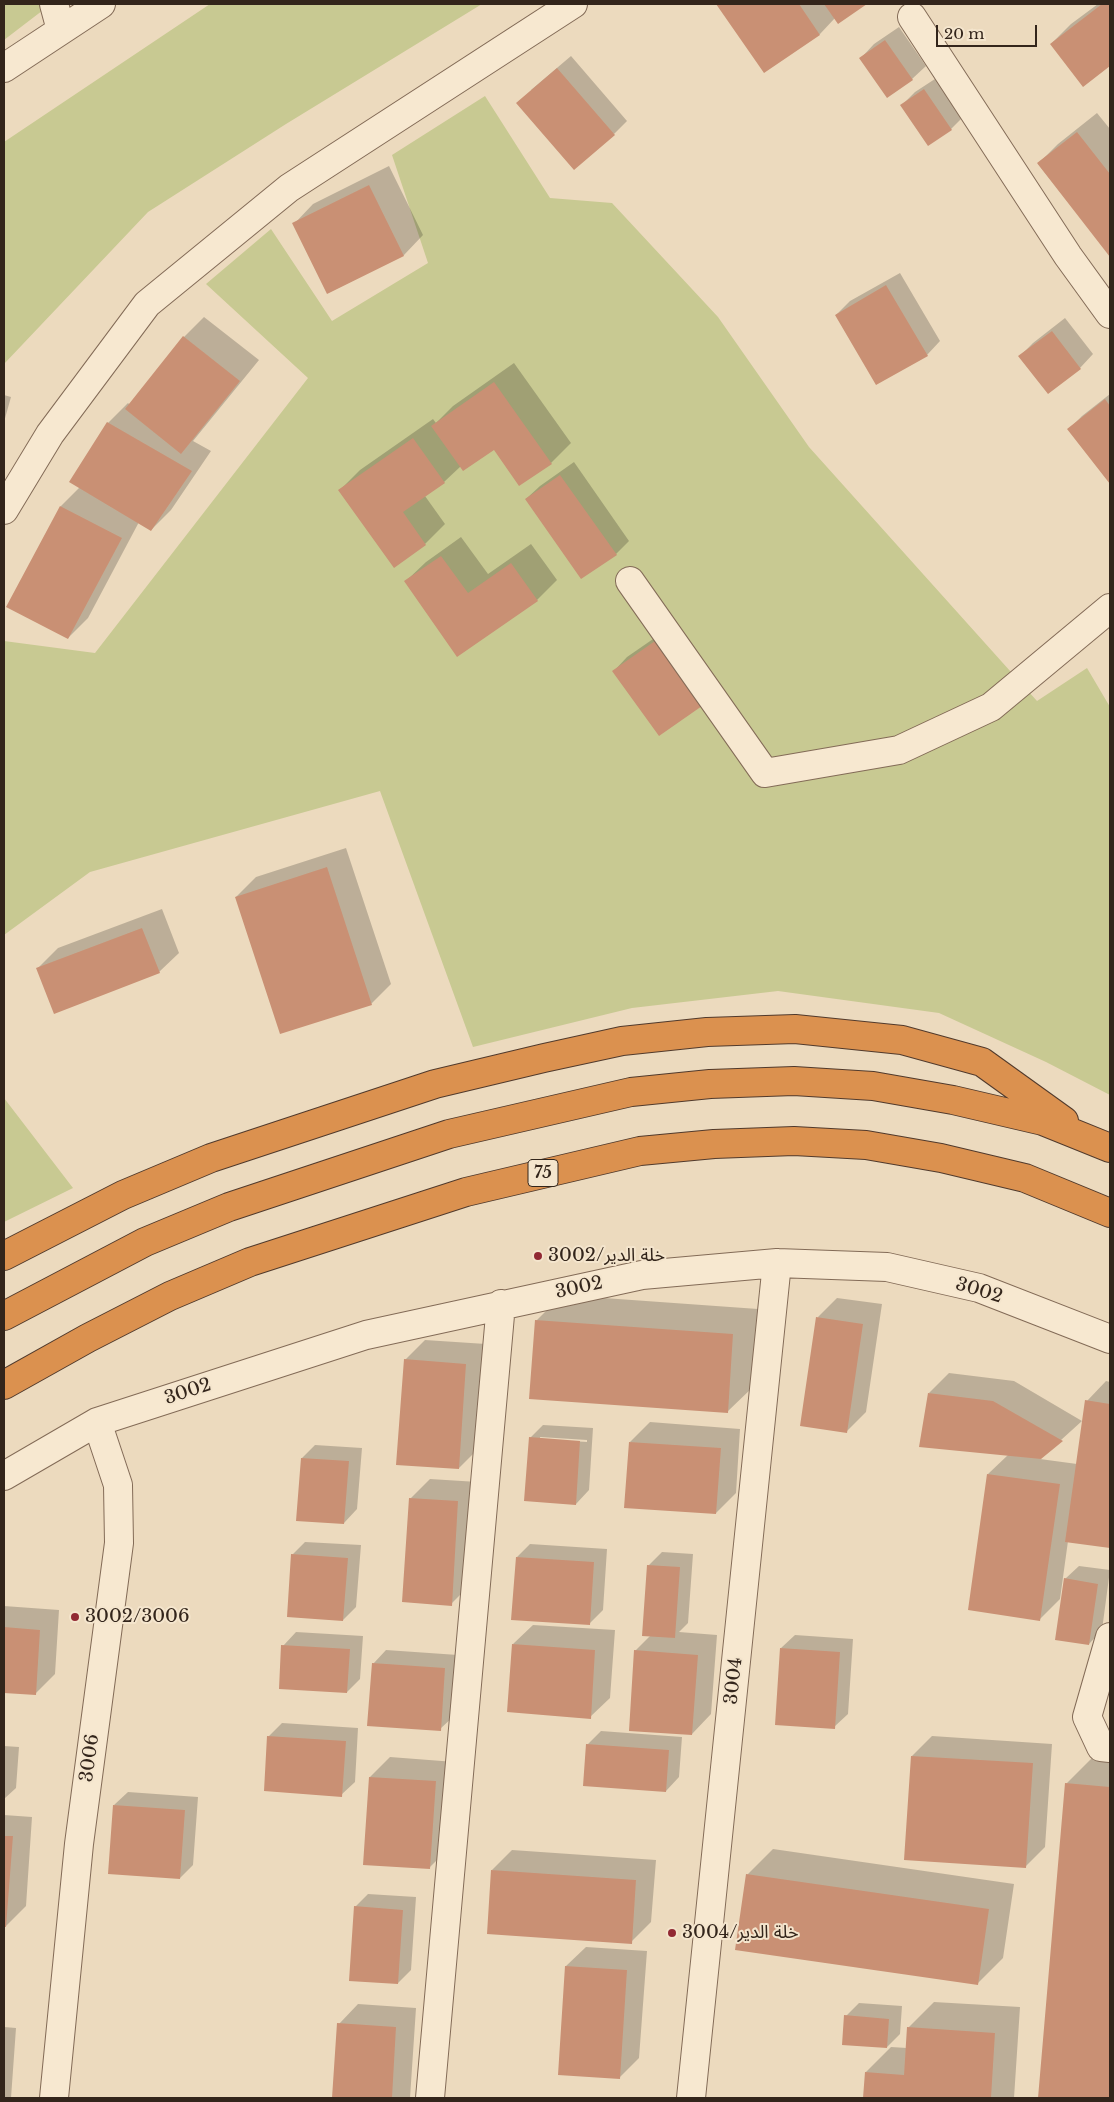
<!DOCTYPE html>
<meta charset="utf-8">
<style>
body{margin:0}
#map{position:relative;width:1114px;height:2102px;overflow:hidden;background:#ecdabe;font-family:"Libre Baskerville",serif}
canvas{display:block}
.frame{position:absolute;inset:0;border:5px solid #33251b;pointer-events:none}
.scale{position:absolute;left:936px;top:25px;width:101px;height:22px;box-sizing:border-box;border:2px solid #33251b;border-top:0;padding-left:6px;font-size:15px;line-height:18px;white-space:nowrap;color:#33251b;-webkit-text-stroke:4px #f4e5cd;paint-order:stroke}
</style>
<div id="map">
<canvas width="1114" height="2102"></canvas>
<div class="frame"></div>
<div class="scale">20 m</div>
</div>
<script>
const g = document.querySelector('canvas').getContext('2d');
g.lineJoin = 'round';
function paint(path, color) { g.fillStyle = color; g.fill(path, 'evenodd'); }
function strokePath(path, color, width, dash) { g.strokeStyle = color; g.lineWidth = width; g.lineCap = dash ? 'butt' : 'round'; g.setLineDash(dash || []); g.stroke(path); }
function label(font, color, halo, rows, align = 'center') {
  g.font = font + ' "Libre Baskerville","Noto Sans Arabic",serif'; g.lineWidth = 4; g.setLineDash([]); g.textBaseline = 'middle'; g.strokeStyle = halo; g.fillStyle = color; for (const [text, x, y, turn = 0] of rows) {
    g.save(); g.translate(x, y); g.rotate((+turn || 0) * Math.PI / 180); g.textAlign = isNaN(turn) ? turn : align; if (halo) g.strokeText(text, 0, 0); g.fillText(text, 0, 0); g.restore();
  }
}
const green = new Path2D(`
 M4,4H51L4,40Z
 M210,4H482L286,124L148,212L4,364V142Z
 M485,96L550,198L612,203L718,317L809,447L1037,701L1087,668L1110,707V1095L1046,1062L939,1013L778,991L632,1008L473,1047L380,791L90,872L4,935V641L95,653L308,378L206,284L271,229L332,321L428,263L392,155Z
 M4,1098L73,1188L4,1222Z`);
const shadow = new Path2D(`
 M718,4H865L838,22L835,18L820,34L764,72Z
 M1098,4H1110V65L1083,86L1051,44L1071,24Z
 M899,27L926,66L912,79L861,58L874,44Z
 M571,56L627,121L614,134L531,90Z
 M938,77L965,115L951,129L929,144L902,105L915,92Z
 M1097,113L1110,129V255L1038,164L1058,144Z
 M389,166L423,235L404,255L328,293L294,224L313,204Z
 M900,273L940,341L927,355L836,315L850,301Z
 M204,317L259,360L193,441L211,451L171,510L151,530L139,522L88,618L68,638L61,506L80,487L108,423L128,403L130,405L184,337Z
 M1065,318L1093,354L1080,368L1048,392L1020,356L1033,343Z
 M514,363L571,443L551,463L494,448L461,466L444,482L425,496L445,524L425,544L340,490L360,470L433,419L436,423L453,406Z
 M1110,394V482L1069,429L1082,416Z
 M4,395L11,397L4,422Z
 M574,462L629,541L616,554L526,499L540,486Z
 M461,537L488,574L531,544L557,580L537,600L458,655L406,581L426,562Z
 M669,628L701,705L614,671L627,657Z
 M346,848L391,984L371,1004L236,897L256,877Z
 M162,909L179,953L159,972L38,968L58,948Z
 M562,1295L758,1309L753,1387L727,1412L536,1321Z
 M837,1298L882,1304L866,1412L847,1431L818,1317Z
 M425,1340L486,1344L479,1448L459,1468L405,1360Z
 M949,1373L1014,1381L1082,1421L1040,1459L1077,1464L1087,1401L1106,1381L1110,1382V1545L1068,1541L1060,1599L1040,1619L988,1474L1008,1455L929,1393Z
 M650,1422L740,1429L736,1493L716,1513L630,1442Z
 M543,1425L593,1428L589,1490L576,1504L530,1438ZM540,1437L587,1440V1442L540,1439Z
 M315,1445L362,1448L357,1509L344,1523L302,1458Z
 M430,1479L478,1482L471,1584L451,1604L410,1499Z
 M305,1542L361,1545L356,1607L343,1620L292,1555Z
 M530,1544L607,1549L603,1610L589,1624L517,1557Z
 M662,1552L693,1554L688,1623L679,1632L717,1635L711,1714L692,1734L635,1651L651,1635L648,1566Z
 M1079,1566L1110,1570L1102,1630L1089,1644L1065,1579Z
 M4,1606L59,1610L55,1674L35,1694L4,1692Z
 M533,1625L615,1630L610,1698L590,1717L513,1644Z
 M296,1632L363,1636L360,1679L347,1692L283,1646Z
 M795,1635L853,1639L848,1714L834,1727L781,1648Z
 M386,1650L458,1655L454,1716L440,1729L373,1664Z
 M282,1723L358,1728L355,1782L341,1795L268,1737Z
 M601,1731L682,1737L679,1777L666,1791L587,1745Z
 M932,1736L1052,1744L1045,1847L1025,1867L912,1756Z
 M4,1746L19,1747L16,1788L4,1799Z
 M390,1757L455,1762L449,1848L429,1868L370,1777Z
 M1092,1758L1110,1760V2098H1039L1066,1784Z
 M128,1792L198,1797L193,1865L180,1878L114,1805Z
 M4,1815L32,1817L26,1906L6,1926H4Z
 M773,1849L1014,1884L1003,1958L977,1984L747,1875Z
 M512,1850L656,1860L651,1922L631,1942L492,1870Z
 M368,1894L416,1897L411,1970L398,1983L355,1907Z
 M586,1947L647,1951L639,2058L619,2078L566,1966Z
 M934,2002L1020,2007L1014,2098H864L866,2072L891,2047L907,2048L909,2027Z
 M859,2003L902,2006L900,2034L887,2047L846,2016Z
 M358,2004L416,2008L410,2098H334L339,2024Z
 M4,2027L16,2028L11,2098H4Z`);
const building = new Path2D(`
 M716,4H799L820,35L764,73Z
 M824,4H867L838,24Z
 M1102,4H1110V66L1083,87L1050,44Z
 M885,40L913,80L887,98L859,58Z
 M557,68L615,135L574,170L516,103Z
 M924,89L952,130L928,146L900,105Z
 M1077,132L1110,174V257L1037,163Z
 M369,185L404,256L327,294L292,223Z
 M886,285L928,356L876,385L835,315Z
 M1052,331L1081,369L1048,394L1018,356Z
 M183,336L240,381L181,454L125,409Z
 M494,382L552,464L519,486L494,450L463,471L431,426Z
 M1105,399L1110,406V484L1067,429Z
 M107,422L192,471L151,531L69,482Z
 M413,438L445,483L403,512L426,545L394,568L338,490Z
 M560,475L617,555L581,579L525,499Z
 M60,506L122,538L68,639L6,607Z
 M441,556L468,593L511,563L538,601L457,657L404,581Z
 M655,641L702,706L659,736L612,671Z
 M327,867L372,1005L280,1034L235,897Z
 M142,928L160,973L54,1014L36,968Z
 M816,1317L863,1324L847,1433L800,1426Z
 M535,1320L733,1334L728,1413L529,1399Z
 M404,1359L466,1364L459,1469L396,1465Z
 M928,1393L993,1401L1063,1441L1041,1459L919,1447Z
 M1085,1400L1110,1404V1548L1065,1542Z
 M529,1437L580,1441L576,1505L524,1501Z
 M629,1442L721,1448L716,1514L624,1508Z
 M301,1458L349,1461L344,1524L296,1521Z
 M987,1474L1060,1484L1040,1621L968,1610Z
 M409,1498L458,1501L452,1606L402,1602Z
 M291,1554L348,1558L343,1621L287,1617Z
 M516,1557L594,1562L590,1625L511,1620Z
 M647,1565L680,1567L675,1638L642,1636Z
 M1064,1578L1098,1584L1089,1645L1055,1640Z
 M4,1627L40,1630L36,1695L4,1693Z
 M512,1644L595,1650L591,1719L507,1712Z
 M281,1645L350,1649L347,1693L279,1689Z
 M780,1648L840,1652L835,1729L775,1725Z
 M634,1650L698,1655L692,1735L629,1731Z
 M372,1663L445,1668L441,1731L367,1726Z
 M267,1736L346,1741L342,1797L264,1791Z
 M586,1744L669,1750L666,1792L583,1786Z
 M911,1756L1033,1763L1026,1868L904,1860Z
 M369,1777L436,1781L430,1869L363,1865Z
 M1065,1783L1110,1787V2098H1038Z
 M113,1805L185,1810L180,1879L108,1874Z
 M4,1836H13L6,1927H4Z
 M491,1870L636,1880L632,1944L487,1934Z
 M746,1874L989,1909L978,1985L735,1950Z
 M354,1906L403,1910L398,1984L349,1981Z
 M565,1966L627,1970L620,2079L558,2075Z
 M844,2015L889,2019L887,2048L842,2045Z
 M337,2023L396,2027L392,2098H332Z
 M907,2027L995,2033L991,2098H863L865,2072L904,2075Z`);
const minor = new Path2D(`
 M54,4L61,30
 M912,17L1068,256L1110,314
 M4,68L101,4
 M4,510L50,434L147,304L289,188L573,4
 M630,581L765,773L899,750L991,707L1110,608
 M4,1476L97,1422L366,1335L642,1275L777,1263L887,1267L979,1288L1110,1339
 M1110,1637L1087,1717L1101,1747L1110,1748
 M54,2098L79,1844L119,1543L118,1485L97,1422
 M430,2098L501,1304
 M691,2098L777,1263`);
const highway = new Path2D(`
 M4,1256L123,1195L211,1158L435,1084L544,1058L622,1041L707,1032L795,1029L902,1040L982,1062L1064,1121
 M4,1316L145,1242L229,1207L449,1134L631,1092L710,1084L794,1081L873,1086L953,1100L1043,1121L1110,1148
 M4,1385L88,1338L170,1296L250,1262L466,1192L640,1151L714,1144L794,1141L866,1145L941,1158L1025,1178L1110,1213`);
const markers = [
 [538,1256,5,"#912933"],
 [75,1617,5,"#912933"],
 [672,1933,5,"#912933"]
];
const shields = [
 [543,1173,30]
];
const shieldNames = [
 ["75",543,1173]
];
const poiNames = [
 ["خلة الدير/3002",548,1256],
 ["3002/3006",85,1617],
 ["خلة الدير/3004",682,1933]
];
const streetNames = [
 ["3002",579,1288,-12],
 ["3002",979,1291,17],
 ["3002",188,1392,-18],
 ["3004",734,1681,-84],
 ["3006",90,1758,-82]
];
paint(green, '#c8c992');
paint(shadow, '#0003');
paint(building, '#c99074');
strokePath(minor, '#836b57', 30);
strokePath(highway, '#513a2c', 30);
strokePath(minor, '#f7e8d0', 28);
strokePath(highway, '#db914f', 28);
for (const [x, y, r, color] of markers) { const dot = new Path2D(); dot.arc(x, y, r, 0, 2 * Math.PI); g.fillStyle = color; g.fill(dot); strokePath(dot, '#f4e5cd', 2); }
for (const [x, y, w] of shields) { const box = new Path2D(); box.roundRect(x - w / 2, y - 13.5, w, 27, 4); g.fillStyle = '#f4e5cd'; g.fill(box); strokePath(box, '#33251b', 1); }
label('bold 16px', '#33251b', null, shieldNames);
label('18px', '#33251b', '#f4e5cd', poiNames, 'left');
label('18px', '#33251b', '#f4e5cd', streetNames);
</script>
